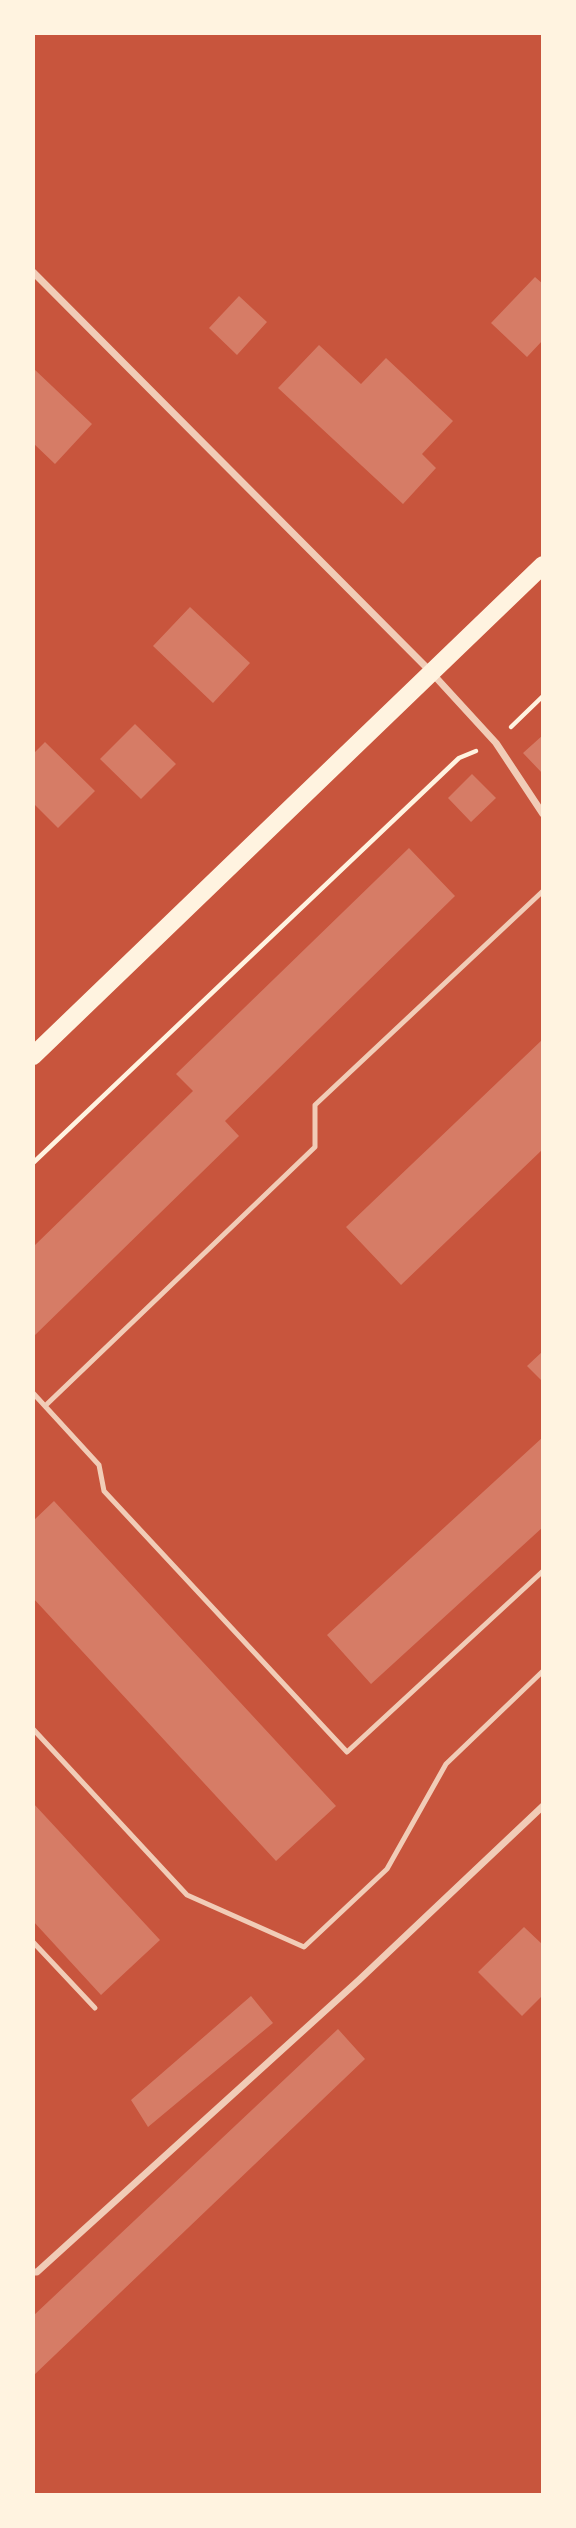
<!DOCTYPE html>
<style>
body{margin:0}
#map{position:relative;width:576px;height:2528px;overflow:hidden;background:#c8553d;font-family:Lato,sans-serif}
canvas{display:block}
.frame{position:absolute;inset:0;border:35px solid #fff3e0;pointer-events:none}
</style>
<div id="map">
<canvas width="576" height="2528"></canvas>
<div class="frame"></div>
</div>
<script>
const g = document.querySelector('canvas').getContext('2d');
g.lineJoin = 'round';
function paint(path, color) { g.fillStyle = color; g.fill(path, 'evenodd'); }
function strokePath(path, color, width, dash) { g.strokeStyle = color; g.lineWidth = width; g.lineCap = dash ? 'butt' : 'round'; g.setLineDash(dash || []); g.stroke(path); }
const building = new Path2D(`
 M535,277L543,284V340L527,357L491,323Z
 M239,296L267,322L237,355L209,328Z
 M319,345L361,384L386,358L453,421L422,454L436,468L403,504L278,388Z
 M33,368L92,424L55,464L33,443Z
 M190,607L250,663L213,703L153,646Z
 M135,724L176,764L141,799L100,759Z
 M543,735V774L523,753Z
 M45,742L95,791L58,828L33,803V754Z
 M472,774L496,798L471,822L448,798Z
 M409,848L455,896L225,1121L239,1136L33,1337V1247L193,1091L176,1074Z
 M543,1039V1149L401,1285L346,1227Z
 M543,1351V1382L527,1366Z
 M543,1437V1527L371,1684L327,1635Z
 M54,1501L336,1806L276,1861L33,1598V1521Z
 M33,1803L160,1940L101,1995L33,1921Z
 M524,1927L543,1945V1995L522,2016L478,1972Z
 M251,1996L273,2023L148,2127L131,2100Z
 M338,2029L365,2059L33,2376V2316Z`);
const path = new Path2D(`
 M511,727L543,696
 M33,1163L459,758L476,751`);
const service = new Path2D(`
 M33,1393L99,1465L104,1491L347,1752L543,1571
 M45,1406L315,1147V1105L543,891
 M33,1729L187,1895L304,1947L387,1869L446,1764L543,1671
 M33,1942L95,2008`);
const minor = new Path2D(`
 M33,272L430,671L496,743L543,814
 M33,2272H37L359,1980L543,1806`);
const primary = new Path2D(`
 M33,1056L543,565`);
paint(building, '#d67c66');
strokePath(path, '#fff3e0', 4.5);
strokePath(service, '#f1ccb7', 5);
strokePath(minor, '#f1ccb7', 7);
strokePath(primary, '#fff3e0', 18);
</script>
